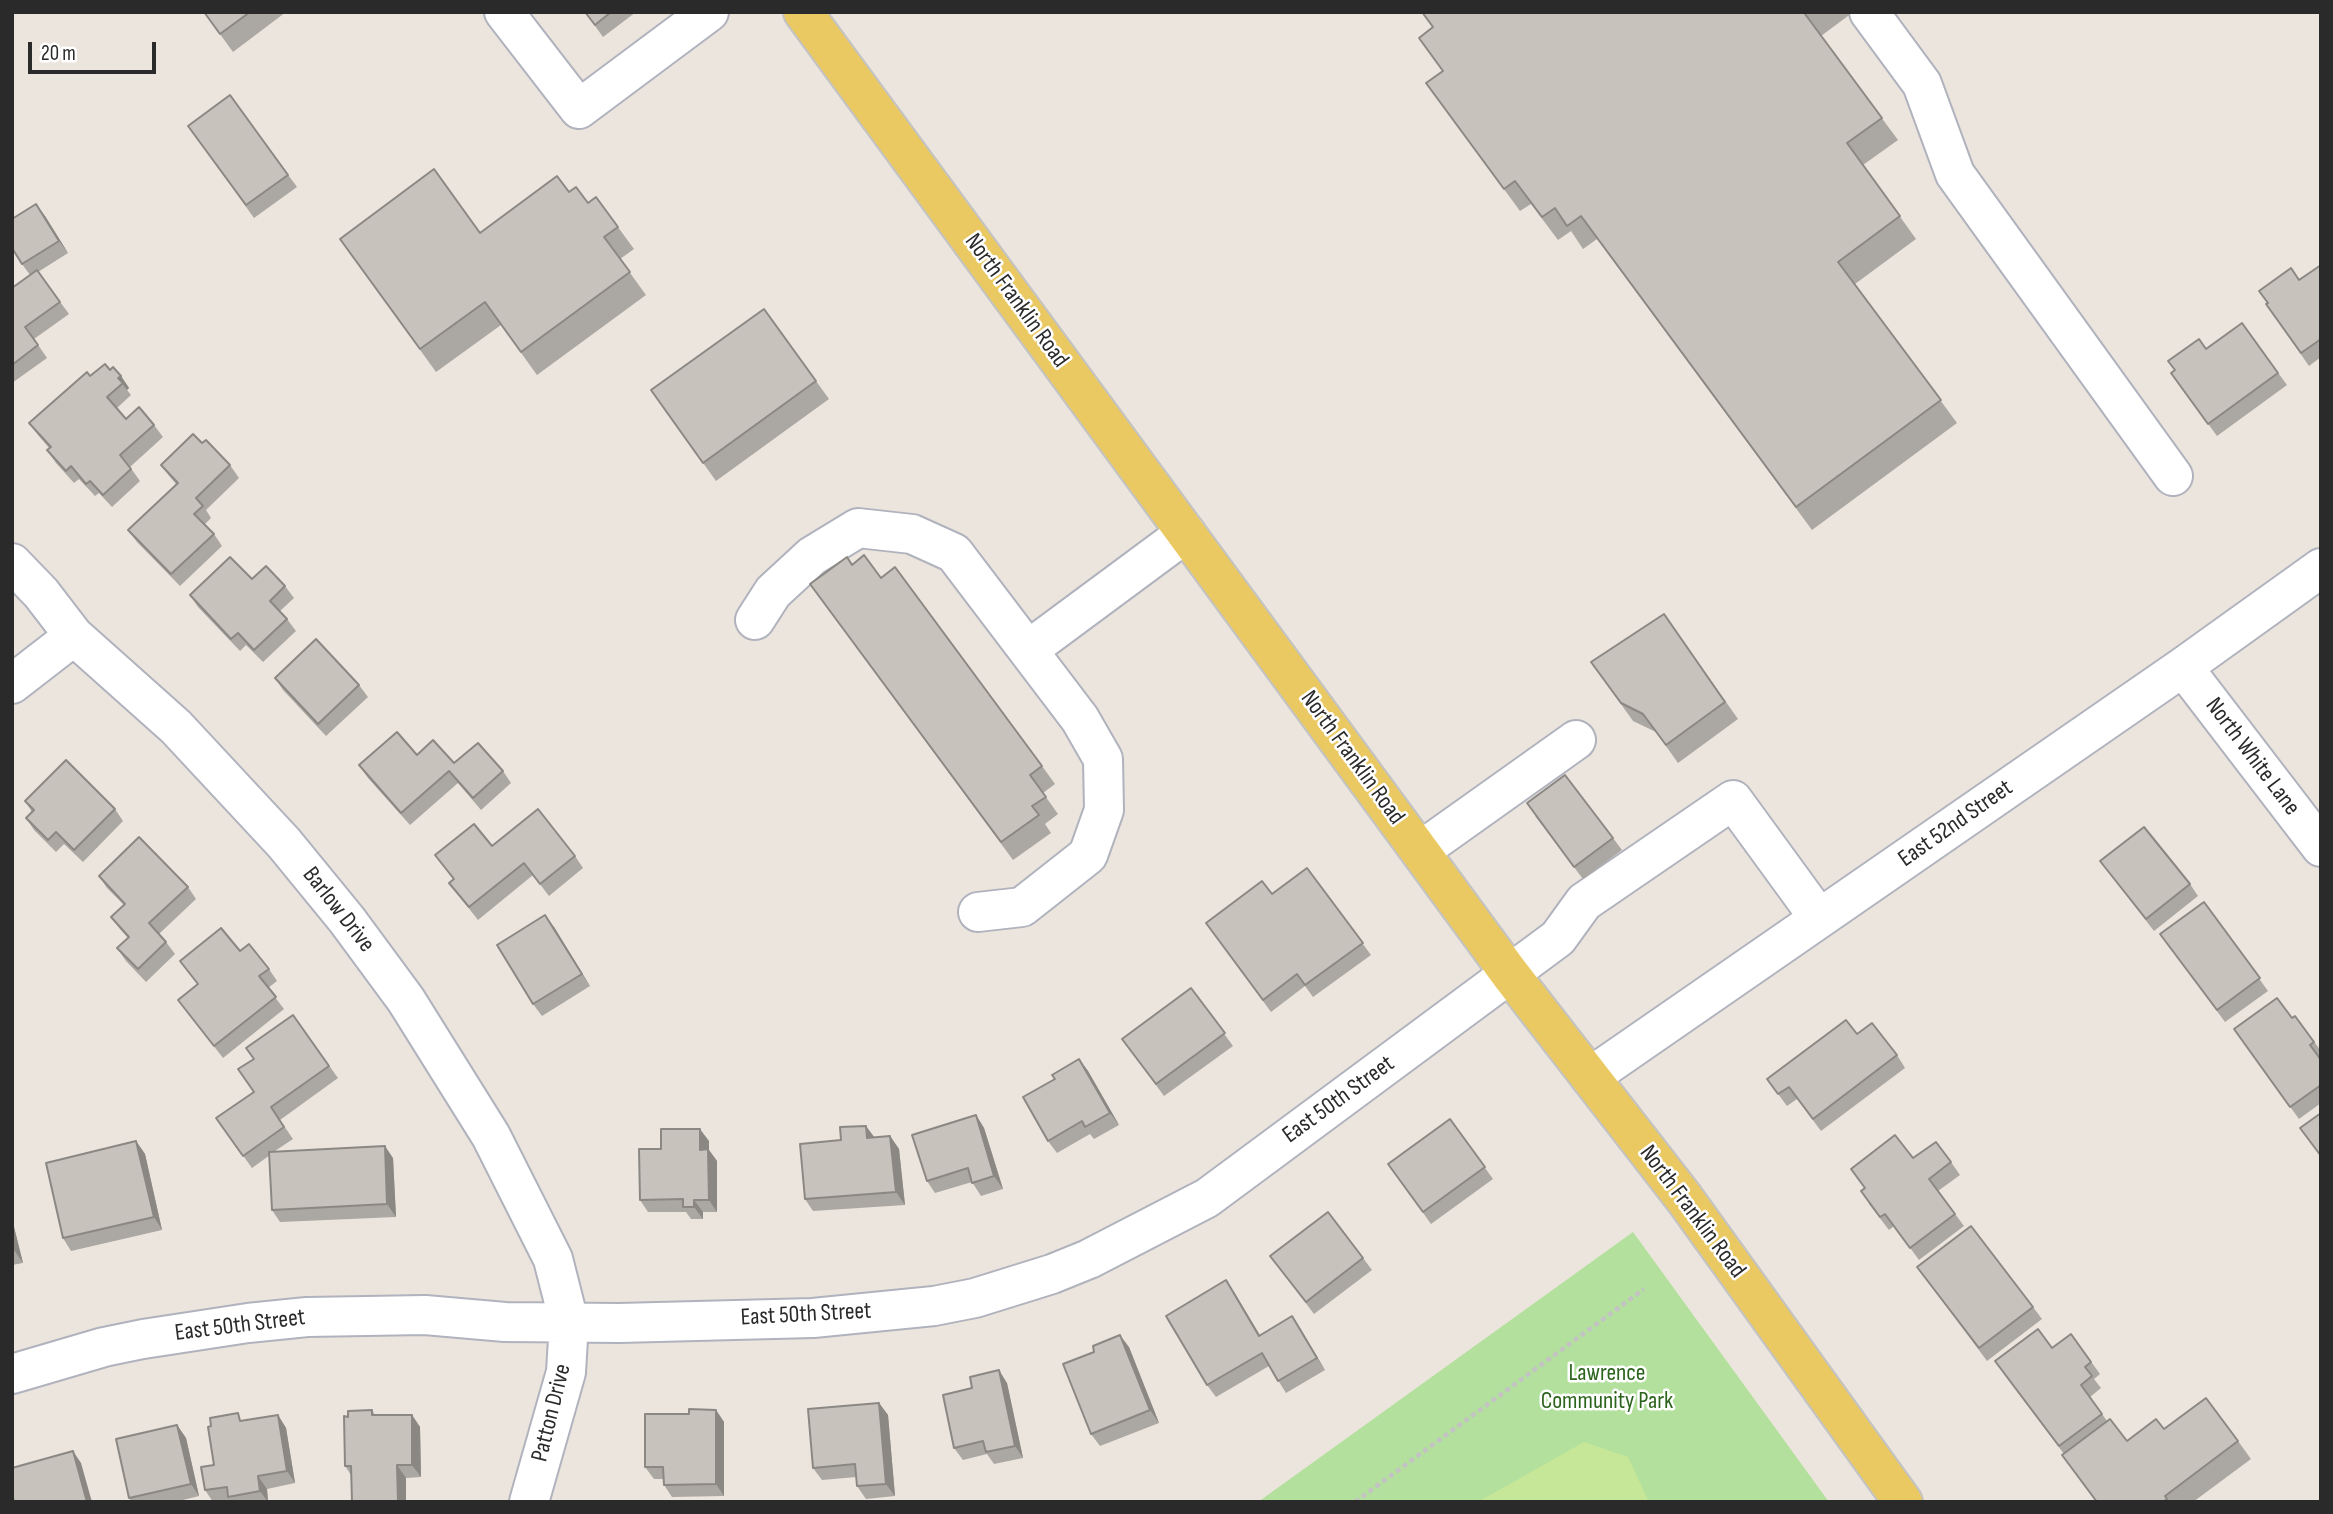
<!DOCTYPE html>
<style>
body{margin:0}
#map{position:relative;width:2333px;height:1514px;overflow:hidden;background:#ece5dd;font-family:"Sofia Sans Condensed",sans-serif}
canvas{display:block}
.frame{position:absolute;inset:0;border:14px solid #2a2a2a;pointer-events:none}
.scale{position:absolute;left:28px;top:42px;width:128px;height:32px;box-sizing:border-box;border:4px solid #2a2a2a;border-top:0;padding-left:9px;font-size:21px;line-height:24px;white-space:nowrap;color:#2a2a2a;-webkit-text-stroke:5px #fff;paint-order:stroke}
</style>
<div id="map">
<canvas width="2333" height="1514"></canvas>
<div class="frame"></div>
<div class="scale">20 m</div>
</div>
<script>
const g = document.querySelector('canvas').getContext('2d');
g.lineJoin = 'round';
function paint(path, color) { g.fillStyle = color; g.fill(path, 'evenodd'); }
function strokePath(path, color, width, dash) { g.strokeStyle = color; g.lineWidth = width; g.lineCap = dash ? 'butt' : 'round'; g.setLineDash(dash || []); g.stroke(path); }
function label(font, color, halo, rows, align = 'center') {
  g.font = font + ' "Sofia Sans Condensed",sans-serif'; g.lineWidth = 5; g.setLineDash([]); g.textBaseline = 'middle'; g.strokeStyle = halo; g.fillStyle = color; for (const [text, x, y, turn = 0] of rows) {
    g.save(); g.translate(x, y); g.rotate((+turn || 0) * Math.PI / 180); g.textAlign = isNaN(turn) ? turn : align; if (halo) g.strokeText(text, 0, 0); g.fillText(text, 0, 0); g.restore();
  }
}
const green = new Path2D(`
 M1633,1232L1829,1502H1258Z`);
const pitch = new Path2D(`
 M1584,1442L1628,1457L1649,1502H1478Z`);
const path = new Path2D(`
 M1355,1502L1644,1289`);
const minor = new Path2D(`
 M504,12L579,109L709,12
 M1869,12L1922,84L1955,174L2173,476
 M12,563L41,593L74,636L176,727L284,843L347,920L406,1000L491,1136L553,1259L569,1322L566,1372L529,1502
 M755,620L773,592L812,556L858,528L912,534L954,553L1080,719L1103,759L1104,810L1088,855L1022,907L978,912
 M1028,650L1186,533
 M2183,667L2321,847
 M12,684L74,636
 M1420,851L1576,740
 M1590,1077L2183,667L2321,568
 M12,1374L104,1347L143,1339L248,1323L307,1317L425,1315L505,1322L619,1323L813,1318L934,1306L975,1298L1052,1274L1089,1259L1207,1198L1558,938L1584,902L1733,800L1819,918`);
const major = new Path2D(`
 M803,12L1510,974L1684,1198L1903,1502`);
const wall = new Path2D(`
 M204,12H286L233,52Z
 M585,12H636L603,37Z
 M1421,12H1851L1852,13L1821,36L1898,140L1863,165L1916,239L1855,284L1957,423L1812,530L1597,239L1583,249L1571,231L1558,240L1531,204L1520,211L1426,83L1442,71L1433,27Z
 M230,95L297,187L254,218L188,126Z
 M569,192L588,203L596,197L634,249L620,259L646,295L537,375L501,325L436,372L340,239L480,233Z
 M45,216L68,253L38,272L69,314L34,339L47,358L12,383V288L30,275L22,264Z
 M2321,265V357L2309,366L2266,304Z
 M764,309L829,399L716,481L651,390Z
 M2242,323L2287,385L2217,436L2171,373Z
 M110,370L121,376L129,388L127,390L131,395L117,408L126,419L154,425L163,437L130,467L140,481L112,507L99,493L95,496L79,479L74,483L56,463L47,450L49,448L38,435L29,423L90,376Z
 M202,443L230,465L239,478L206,510L211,518L205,524L214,534L222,546L180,586L137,542L128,530L176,484L170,477L161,465Z
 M852,565L881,578L1042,766L1055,784L1043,793L1058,814L1045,824L1051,833L1013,860L810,584Z
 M252,579L285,586L294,598L280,611L287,619L296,631L263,662L246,645L240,651L198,607L190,595Z
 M1664,614L1738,719L1678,763L1656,732L1633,721L1591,662Z
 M275,678L359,685L368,697L326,736L283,690Z
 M417,755L454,763L503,771L511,783L481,810L458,783L410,825L368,778L359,765Z
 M25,801L115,809L123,821L83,862L64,844L56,852L34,830L26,818L32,812Z
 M1535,816L1613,838L1622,850L1583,879Z
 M492,846L575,856L583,868L549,896L533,875L478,920L449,883L453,879L435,855Z
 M2100,861L2190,884L2198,896L2154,931Z
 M1307,868L1371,955L1313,997L1305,986L1271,1012L1206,923L1272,894Z
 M99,876L188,887L196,899L159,934L166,942L175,954L146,982L126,961L117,948L128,938L120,929L111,917L124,905L107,888Z
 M2204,902L2268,991L2225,1022L2169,946Z
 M554,927L590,986L542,1016L533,1004Z
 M240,951L269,969L277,981L268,988L284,1009L223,1058L178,1000L198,985L180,961Z
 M1191,988L1233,1046L1164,1096L1122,1039Z
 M293,1015L338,1078L280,1120L293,1139L275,1151L393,1158L396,1217L280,1222L272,1210L270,1155L252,1168L216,1118L254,1092V1059Z
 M2295,1016L2321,1051V1055L2318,1057L2321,1060V1103L2299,1119L2234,1029L2292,1018Z
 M1857,1034L1897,1055L1905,1068L1821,1131L1797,1099L1787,1106L1767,1079Z
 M1079,1059L1088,1071L1119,1125L1094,1139L1090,1134L1057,1153L1048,1141L1055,1079Z
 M976,1115L984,1128L1003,1189L981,1196L972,1182L935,1193L927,1181Z
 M1450,1119L1493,1179L1431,1224L1388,1164Z
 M890,1136L899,1149L905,1205L813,1211L805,1199L841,1140Z
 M136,1141L145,1154L162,1230L71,1251L63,1238Z
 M709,1141V1150L717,1161V1212H703V1219H691L686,1212H648L640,1200L661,1149Z
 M1913,1158L1951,1162L1960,1175L1938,1191L1964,1226L1919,1260L1894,1226L1889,1230L1869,1204L1865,1188L1851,1169Z
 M12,1219L23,1263L12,1265Z
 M1270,1256L1363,1258L1372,1270L1314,1314Z
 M1917,1267L2033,1307L2042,1319L1987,1361Z
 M1234,1292L1260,1335L1292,1316L1325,1370L1286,1393L1269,1366L1216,1397L1207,1385Z
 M2071,1334L2100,1374L2094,1379L2101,1388L2090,1397L2107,1421L2127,1441L2164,1429L2238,1441L2251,1459L2193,1502H2096L2062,1455L2064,1454L2003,1373L2052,1348Z
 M1129,1347L1159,1423L1100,1446L1091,1434Z
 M1007,1383L1023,1458L994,1464L987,1454L963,1460L954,1448L972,1388Z
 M879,1403L888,1415L895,1496L866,1499L857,1486L856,1477L822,1480L813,1468Z
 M372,1410L375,1415H412L420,1427L421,1477L406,1478L351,1475L345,1466L348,1417Z
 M716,1410L724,1422V1496L672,1497L664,1485L663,1479H654L645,1467L689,1414Z
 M278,1415L286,1428L295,1483L267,1489L268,1502H232L230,1500L213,1502L205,1490L214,1465L244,1421Z
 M177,1425L186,1438L199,1496L175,1502H132L129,1498Z`);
const shadedWall = new Path2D(`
 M36,204L45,216L68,253L59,241Z
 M121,376L129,388L127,390L118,378Z
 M545,915L554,927L590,986L582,974Z
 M1079,1059L1088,1071L1119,1125L1110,1113Z
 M976,1115L984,1128L1003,1189L994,1176Z
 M866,1126L875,1138H867Z
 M700,1129L709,1141V1150L717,1161V1212L709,1200L700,1150Z
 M890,1136L899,1149L905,1205L896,1192Z
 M136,1141L145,1154L162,1230L154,1217Z
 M385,1146L393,1158L396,1217L387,1204Z
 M694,1200L703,1212V1219L694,1207Z
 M12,1219L23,1263L14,1250L12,1243Z
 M1226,1280L1234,1292L1267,1348L1259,1336Z
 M1292,1316L1300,1328L1325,1370L1317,1358Z
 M1120,1335L1129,1347L1159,1423L1150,1410Z
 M999,1370L1007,1383L1023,1458L1015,1446Z
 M879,1403L888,1415L895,1496L886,1484Z
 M716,1410L724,1422V1496L716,1484Z
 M278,1415L286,1428L295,1483L287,1471Z
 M412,1415L420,1427L421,1477L412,1465Z
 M177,1425L186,1438L199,1496L191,1484Z
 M73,1451L81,1463L92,1502H87Z
 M397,1465L406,1478V1502H398Z
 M258,1476L267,1489L268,1502L260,1491Z`);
const building = new Path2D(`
 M204,12H250L220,34Z
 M585,12H611L595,25Z
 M1422,12H1807L1805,14L1882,118L1847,143L1900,216L1838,262L1941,400L1796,507L1581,216L1567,226L1555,208L1542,217L1515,181L1504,189L1426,83L1443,71L1419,38L1433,27Z
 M230,95L288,175L246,205L188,126Z
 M434,169L480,233L557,176L569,192L576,187L588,203L596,197L618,227L604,237L630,272L521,352L485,302L420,349L340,239Z
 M36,204L59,241L22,264L12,248V219Z
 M2321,265V339L2301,353L2266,304L2268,303L2259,291L2291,268L2299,280Z
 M37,270L60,302L25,327L38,345L12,365V288Z
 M764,309L816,381L703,463L651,390Z
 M2242,323L2278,373L2208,424L2171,373L2175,370L2168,361L2199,339L2206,349Z
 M105,364L110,370L113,367L121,376L118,378L123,383L107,397L126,419L139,407L154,425L120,455L131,469L103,495L90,481L86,484L71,466L66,471L47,450L51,447L29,423L87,372L90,376Z
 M193,434L202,443L206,440L230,465L196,498L203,506L194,514L214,534L171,574L128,530L178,483L161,465Z
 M864,555L881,578L895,567L1042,766L1030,775L1046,797L1032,806L1039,815L1001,842L810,584L847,557L852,565Z
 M230,557L252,579L266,566L285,586L270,601L287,619L254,650L238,633L231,639L190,595Z
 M1664,614L1725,702L1666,745L1643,714L1621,703L1591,662Z
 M316,639L359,685L318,724L275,678Z
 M397,732L417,755L433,740L454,763L478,743L503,771L473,798L449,771L401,813L359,765Z
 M66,760L115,809L74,850L56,832L48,840L26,818L34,810L25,801Z
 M1565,775L1613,838L1574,867L1527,803Z
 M538,809L575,856L540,884L524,863L469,907L449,883L454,879L435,855L474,824L492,846Z
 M2144,827L2190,884L2146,919L2100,861Z
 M139,837L188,887L149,923L166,942L138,969L117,948L129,937L111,917L125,904L99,876Z
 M1307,868L1363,943L1305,985L1297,974L1263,1000L1206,923L1262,881L1272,894Z
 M2204,902L2260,978L2217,1010L2160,934Z
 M545,915L582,974L533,1004L497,945Z
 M221,928L240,951L249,944L269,969L259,976L276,997L214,1046L178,1000L198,984L180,961Z
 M1191,988L1225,1033L1156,1084L1122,1039Z
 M2277,998L2292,1018L2295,1016L2314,1042L2310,1045L2321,1060V1085L2290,1107L2234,1029Z
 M293,1015L329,1066L271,1107L284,1127L243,1156L216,1118L254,1092L238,1069L254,1059L246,1048Z
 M1846,1020L1857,1034L1872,1023L1897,1055L1813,1119L1789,1087L1778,1094L1767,1079Z
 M1079,1059L1110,1113L1085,1127L1082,1121L1048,1141L1023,1097L1055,1079L1052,1075Z
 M2321,1113V1156L2300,1128Z
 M976,1115L994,1176L972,1183L968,1168L927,1181L912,1135Z
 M1450,1119L1485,1167L1423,1212L1388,1164Z
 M866,1126L867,1138L890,1136L896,1192L805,1199L800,1144L841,1140L840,1127Z
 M661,1129H700V1150L708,1149L709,1200H694V1207H683V1199L640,1200L639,1149H661Z
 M1895,1135L1913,1158L1936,1142L1951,1162L1929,1179L1955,1214L1910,1248L1885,1214L1880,1217L1861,1191L1865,1188L1851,1169Z
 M136,1141L154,1217L63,1238L46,1163Z
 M385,1146L387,1204L272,1210L269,1152Z
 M1328,1212L1363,1258L1306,1302L1270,1256Z
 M1971,1226L2033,1307L1979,1348L1917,1267Z
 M1226,1280L1259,1336L1292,1316L1317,1358L1278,1381L1262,1353L1207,1385L1166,1316Z
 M2038,1329L2052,1348L2071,1334L2091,1362L2085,1367L2092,1376L2081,1385L2102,1414L2059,1446L1995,1361Z
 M1120,1335L1150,1410L1091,1434L1063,1364L1094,1352L1093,1346Z
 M999,1370L1015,1446L986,1452L983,1441L954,1448L943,1395L972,1388L970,1377Z
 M2206,1398L2238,1441L2165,1496L2167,1499L2163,1502H2097L2062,1455L2110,1419L2127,1441L2156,1419L2164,1429Z
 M879,1403L886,1484L857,1486L855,1464L813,1468L808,1409Z
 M689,1409L716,1410V1484L664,1485L663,1467H645V1414H689Z
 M372,1410V1415H412V1465H397L398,1502H352L351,1466H345L344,1416L348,1417V1411Z
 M238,1413L240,1421L278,1415L287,1471L258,1476L260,1491L228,1497L227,1487L205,1490L201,1467L214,1465L208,1427L211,1426L210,1418Z
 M177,1425L191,1484L129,1498L116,1439Z
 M73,1451L87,1502H14L12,1494V1468Z`);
const streetNames = [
 ["North Franklin Road",1016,301,54],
 ["North White Lane",2252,757,53],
 ["North Franklin Road",1352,758,54],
 ["East 52nd Street",1956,824,-35],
 ["Barlow Drive",338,910,52],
 ["East 50th Street",1339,1100,-36],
 ["North Franklin Road",1692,1212,53],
 ["East 50th Street",806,1315,-3],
 ["East 50th Street",240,1326,-7],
 ["Patton Drive",552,1413,-76]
];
const parkNames = [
 ["Lawrence",1607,1374],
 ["Community Park",1607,1402]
];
paint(green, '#b3e09c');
paint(pitch, '#c6e698');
strokePath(minor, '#b0b3bd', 42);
strokePath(major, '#c3c3c3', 42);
strokePath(path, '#c3c3c3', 4.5, [5, 3.5]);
strokePath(minor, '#fff', 38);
strokePath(major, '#eac963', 38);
paint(wall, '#aba7a2');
paint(shadedWall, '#8b8884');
paint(building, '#c7c2bc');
strokePath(building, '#8b8884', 2);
label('24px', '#2a2a2a', '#fff', streetNames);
label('24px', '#2d641d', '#fff', parkNames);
</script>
